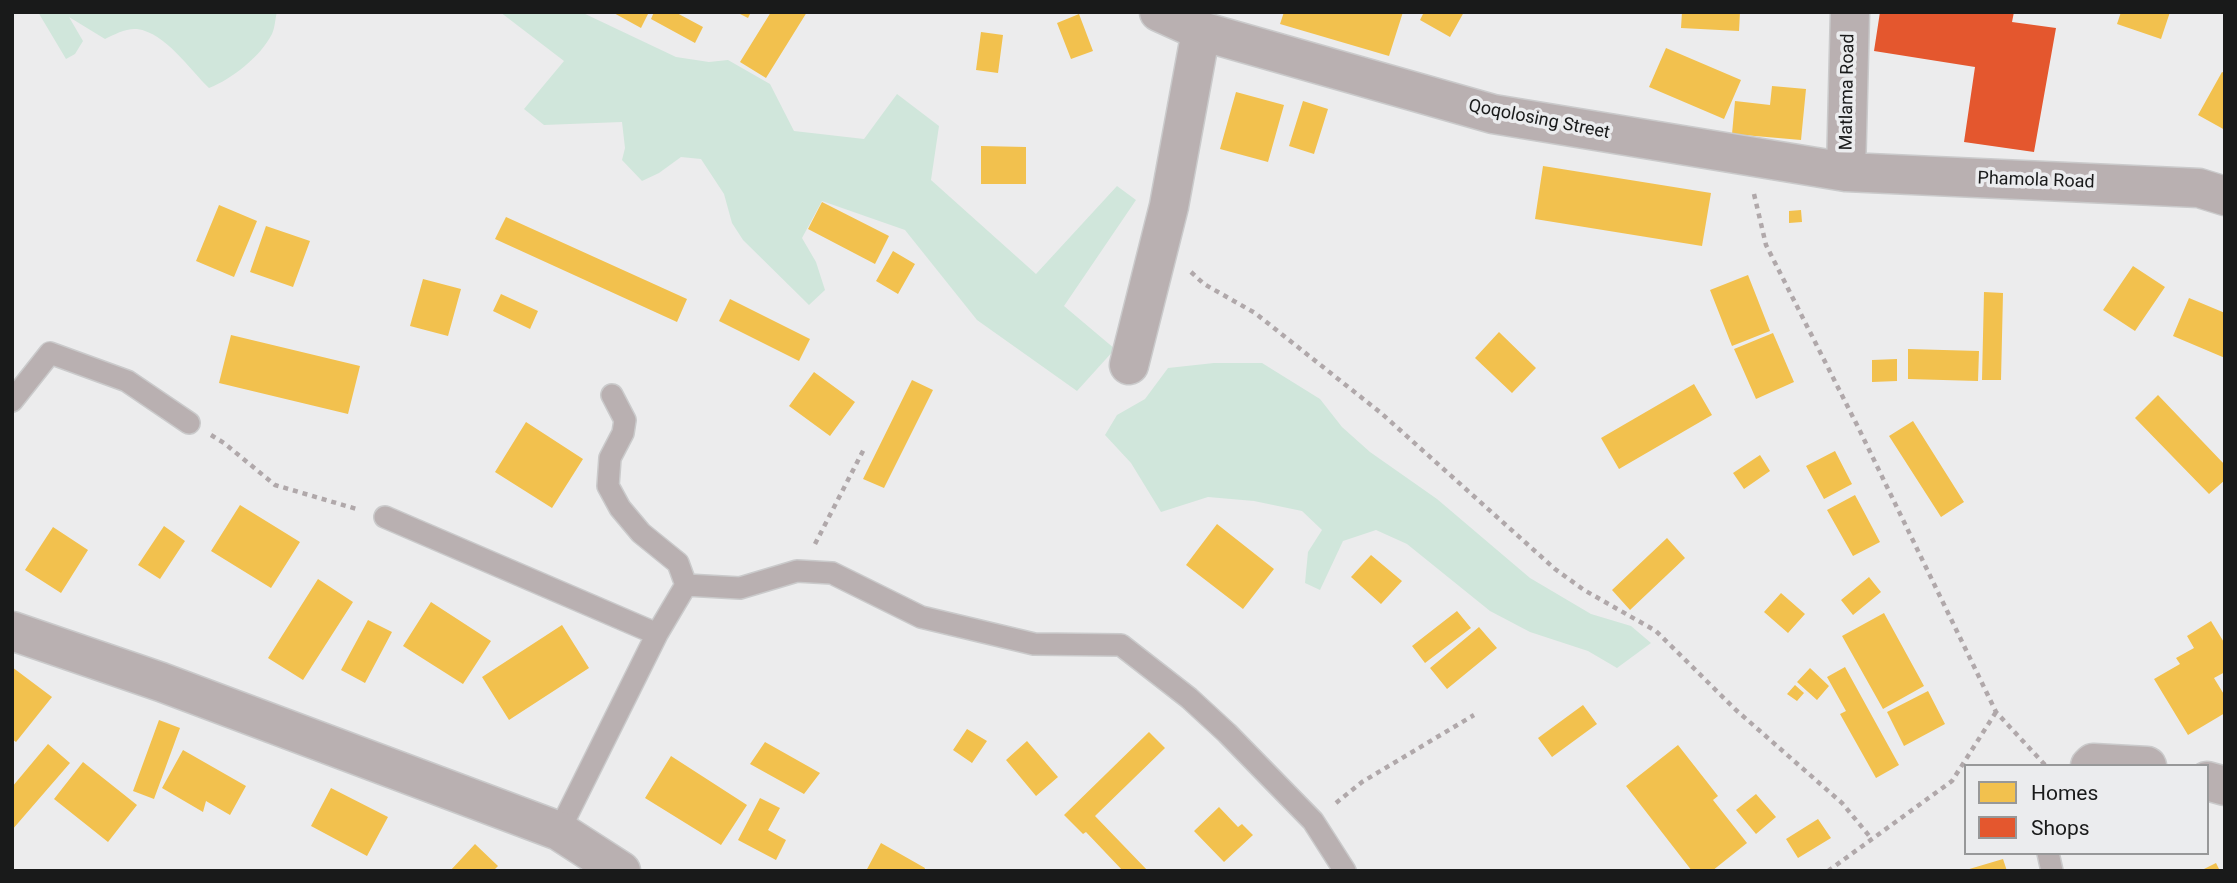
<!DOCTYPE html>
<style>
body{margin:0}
#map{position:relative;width:2237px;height:883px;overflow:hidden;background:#ececed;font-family:Roboto,sans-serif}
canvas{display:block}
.frame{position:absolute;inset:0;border:14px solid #191a1a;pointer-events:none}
.legend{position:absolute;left:1964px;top:764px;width:245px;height:91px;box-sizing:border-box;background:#ebecee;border:2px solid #979899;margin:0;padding:9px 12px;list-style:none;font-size:21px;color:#191a1a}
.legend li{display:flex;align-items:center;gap:14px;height:35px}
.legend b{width:35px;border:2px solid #979899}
</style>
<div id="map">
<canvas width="2237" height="883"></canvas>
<div class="frame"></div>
<ul class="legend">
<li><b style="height:19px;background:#f2c14e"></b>Homes</li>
<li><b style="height:19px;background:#e4572e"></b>Shops</li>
</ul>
</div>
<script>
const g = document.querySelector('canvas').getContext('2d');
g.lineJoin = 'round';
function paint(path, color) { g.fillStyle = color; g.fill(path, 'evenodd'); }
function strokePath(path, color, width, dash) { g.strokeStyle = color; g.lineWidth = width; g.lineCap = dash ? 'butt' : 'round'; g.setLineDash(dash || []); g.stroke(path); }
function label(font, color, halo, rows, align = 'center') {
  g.font = font + ' Roboto,sans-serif'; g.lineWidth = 7; g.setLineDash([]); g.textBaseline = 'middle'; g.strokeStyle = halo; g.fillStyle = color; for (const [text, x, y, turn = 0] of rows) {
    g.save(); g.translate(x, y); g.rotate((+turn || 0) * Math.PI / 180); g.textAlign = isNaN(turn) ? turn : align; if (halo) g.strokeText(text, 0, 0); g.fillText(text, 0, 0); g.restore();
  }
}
const green = new Path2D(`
 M38,12H277C275,19 275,28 272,34C260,57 232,79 209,88C189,69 166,33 137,29C126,28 115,34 105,39L69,17L83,41L75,54L66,59Z
 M500,12H581L676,57L709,62L728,60L770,84L794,131L864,139L897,94L939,126L931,180L1036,274L1117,186L1136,200L1064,306L1115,349L1077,391L977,320L905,230L822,201L802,238L816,262L825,290L809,305L743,240L732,223L724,194L701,159L681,157L659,173L642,181L622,160L625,148L622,122L544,125L524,109L564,61Z
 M1214,363H1262L1320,399L1342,427L1370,452L1437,499L1530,578L1591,614L1631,626L1651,643L1617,668L1588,651L1530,632L1490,611L1407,544L1376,530L1343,541L1320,590L1305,583L1308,552L1322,530L1302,511L1254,501L1208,497L1161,512L1131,463L1105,435L1117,415L1145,399L1168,368Z`);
const homes = new Path2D(`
 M612,12H649L641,28Z
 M654,12H675L703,27L695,43L651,19Z
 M736,12H751L748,18Z
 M771,12H807L766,78L740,62Z
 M1284,12H1403L1389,56L1280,24Z
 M1424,12H1464L1450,37L1420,20Z
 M1682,12H1740L1739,31L1681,28Z
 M2121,12H2170L2161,39L2117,24Z
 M1079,14L1093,51L1071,59L1057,23Z
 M981,32L1003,35L998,73L976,70Z
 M1666,48L1741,80L1724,119L1649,87Z
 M2222,72L2225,73V130L2198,115Z
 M1772,86L1806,89L1801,140L1732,134L1735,101L1770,105Z
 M1236,92L1284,105L1268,162L1220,149Z
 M1303,101L1328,109L1314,154L1289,146Z
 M981,146L1026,147V184H981Z
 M1543,166L1711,193L1702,246L1535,219Z
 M822,202L889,236L875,264L808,229Z
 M219,205L257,221L234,277L196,261Z
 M1801,210L1802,222L1789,223V211Z
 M506,217L687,299L677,322L495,239Z
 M266,226L310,241L293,287L250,272Z
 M893,251L915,264L898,294L876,281Z
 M2133,266L2165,287L2135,331L2103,310Z
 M1748,275L1770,331L1732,346L1710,290Z
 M423,279L461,289L448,336L410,326Z
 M1984,292L2003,293L2001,380H1982Z
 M501,294L538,311L530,329L493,311Z
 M2189,298L2225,313V358L2173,336Z
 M730,299L810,339L799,361L719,321Z
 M1499,332L1536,368L1512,393L1475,358Z
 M1773,333L1794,382L1756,399L1734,349Z
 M231,335L360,366L348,414L219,383Z
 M1908,349L1979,351L1978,381L1908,379Z
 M1897,359V381L1872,382V360Z
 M814,372L855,402L830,436L789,406Z
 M912,380L933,390L884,488L863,479Z
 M1694,384L1712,415L1619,469L1601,438Z
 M2158,395L2225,465V480L2209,494L2135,418Z
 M1913,421L1964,502L1941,517L1889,436Z
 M526,422L583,459L552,508L495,472Z
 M1835,451L1852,484L1824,499L1806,466Z
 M1760,455L1770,471L1744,489L1733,473Z
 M1855,495L1880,542L1853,556L1827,510Z
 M240,505L300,542L271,588L211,551Z
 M1217,524L1274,569L1243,609L1186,565Z
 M164,526L185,541L160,579L138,565Z
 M53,527L88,550L61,593L25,570Z
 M1667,538L1685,558L1630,610L1612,590Z
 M1371,555L1402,581L1381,604L1351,577Z
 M1869,577L1881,592L1853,615L1841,600Z
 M318,579L353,602L303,680L268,658Z
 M1781,593L1805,614L1788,633L1764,612Z
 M431,602L491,641L463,684L403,646Z
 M1457,611L1471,628L1425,663L1412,646Z
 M1884,613L1924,686L1883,709L1842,636Z
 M368,620L392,632L365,683L341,670Z
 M2211,621L2225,644V672L2214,678L2225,696V713L2188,735L2154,679L2180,664L2176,658L2194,648L2187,636Z
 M562,625L589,668L509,720L482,677Z
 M1479,627L1497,648L1447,689L1430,668Z
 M12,667L52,697L16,742L12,739Z
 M1845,667L1899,765L1876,778L1840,714L1846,711L1827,677Z
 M1810,668L1829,686L1817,700L1797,682Z
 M1795,685L1804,693L1797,701L1787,694Z
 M1928,691L1945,724L1904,746L1887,712Z
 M1583,705L1597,724L1552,757L1538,738Z
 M159,720L180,728L154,799L133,791Z
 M967,729L987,741L972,763L953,750Z
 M1149,732L1165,748L1095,816L1148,871H1123L1086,832L1083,834L1064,815Z
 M1027,741L1058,777L1036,796L1006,760Z
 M765,742L820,773L804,794L750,764Z
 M48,744L70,763L12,830V787Z
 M1678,745L1718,796L1713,800L1747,843L1712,871H1692L1626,786Z
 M183,750L246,786L230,815L206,801L203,812L162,788Z
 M671,756L747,805L721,845L645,798Z
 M83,762L137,805L108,842L54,799Z
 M331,788L388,817L367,856L311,826Z
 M1756,794L1776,817L1756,834L1736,810Z
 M760,798L780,808L768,830L786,840L776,860L738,840Z
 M1219,807L1238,827L1242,824L1253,835L1224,862L1194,831Z
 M1818,819L1831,838L1798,858L1786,839Z
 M881,843L925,868L924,871H866Z
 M475,844L498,866L493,871H450Z
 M2003,859L2007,871H1967L1966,870Z
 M2216,863L2220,871H2200Z`);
const shops = new Path2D(`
 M1880,12H2014L2012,22L2056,28L2034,152L1964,142L1975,67L1874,51Z`);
const path = new Path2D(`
 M1754,194L1766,245L1858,427L1996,712L2046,766
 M1191,272L1204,284L1255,313L1381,413L1555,569L1584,590L1656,631L1736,710L1842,803L1871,838
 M211,435L224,443L275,485L360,510
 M815,544L865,447
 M1336,803L1362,782L1474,715
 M1828,871L1952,781L1996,712`);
const service = new Path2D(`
 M612,395L625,420L623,433L610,458L608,486L620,508L641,533L678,563L686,585
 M12,401L50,353L127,381L189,423
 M385,517L657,634
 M559,831L657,634L686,585L740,588L797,571L832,573L921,617L1034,644L1121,645L1189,698L1227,733L1313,821L1345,871
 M2048,853L2052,871`);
const minor = new Path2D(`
 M1159,12L1201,31L1493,114L1846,172L2199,188L2225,196
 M1846,172L1850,12
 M1129,365L1169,206L1201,31
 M12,631L161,682L559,831L621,871
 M2090,766L2093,763L2147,766
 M2207,781L2225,786`);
const streetNames = [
 ["Matlama Road",1848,92,-89],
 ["Qoqolosing Street",1539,120,11],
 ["Phamola Road",2036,181,2]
];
paint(green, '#d0e6db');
paint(homes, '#f2c14e');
paint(shops, '#e4572e');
strokePath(service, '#cacacb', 24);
strokePath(minor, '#cacacb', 41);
strokePath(path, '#b0a8aa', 4.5, [5, 5]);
strokePath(service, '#b9b0b1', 21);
strokePath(minor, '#b9b0b1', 38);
label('18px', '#191a1a', '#ebecee', streetNames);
</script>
